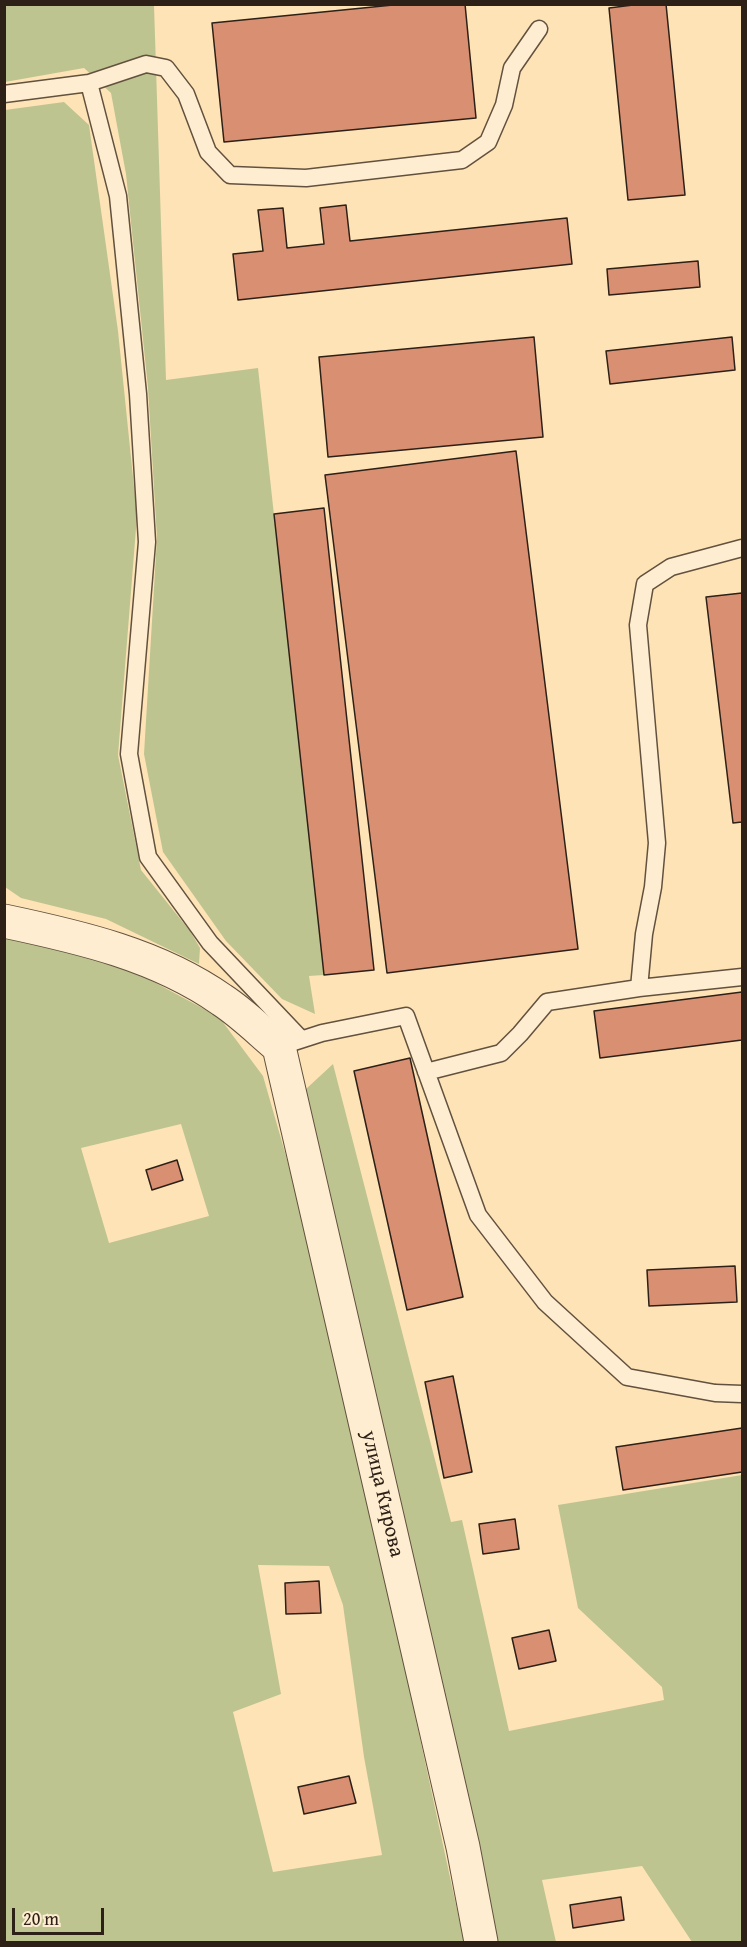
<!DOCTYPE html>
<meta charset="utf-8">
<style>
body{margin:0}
#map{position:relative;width:747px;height:1947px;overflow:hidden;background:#fee3b7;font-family:"Gentium Book Plus",serif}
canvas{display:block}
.frame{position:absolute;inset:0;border:6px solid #2d2016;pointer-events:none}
.scale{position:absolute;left:12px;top:1908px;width:92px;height:27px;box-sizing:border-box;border:3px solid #2d2016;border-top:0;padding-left:8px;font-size:18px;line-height:21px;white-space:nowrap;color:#2d2016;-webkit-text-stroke:4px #feedd0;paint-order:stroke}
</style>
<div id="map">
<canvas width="747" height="1947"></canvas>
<div class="frame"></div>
<div class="scale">20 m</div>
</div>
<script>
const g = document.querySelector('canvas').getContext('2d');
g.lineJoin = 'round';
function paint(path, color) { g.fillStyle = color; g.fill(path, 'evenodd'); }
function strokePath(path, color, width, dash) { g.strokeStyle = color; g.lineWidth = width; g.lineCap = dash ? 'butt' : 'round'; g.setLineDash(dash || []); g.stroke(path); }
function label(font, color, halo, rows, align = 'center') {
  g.font = font + ' "Gentium Book Plus",serif'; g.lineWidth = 5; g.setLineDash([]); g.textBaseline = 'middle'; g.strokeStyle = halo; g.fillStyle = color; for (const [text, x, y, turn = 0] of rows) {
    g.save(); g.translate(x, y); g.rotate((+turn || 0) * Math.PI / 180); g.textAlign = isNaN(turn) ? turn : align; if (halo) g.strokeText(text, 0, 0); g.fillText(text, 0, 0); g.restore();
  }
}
const green = new Path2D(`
 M5,5H154L166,380L258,368L324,975L309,976L315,1014L282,999L226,941L163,852L144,754L157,538L148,388L126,174L111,93L84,68L5,82Z
 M64,102L89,125L118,331L137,516L118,755L141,870L190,931L200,948L199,964L106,919L21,898L5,887V110Z
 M5,934L126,967L219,1017L263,1076L286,1156L335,1345L464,1942H5ZM181,1124L209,1216L109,1243L81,1148ZM258,1565L329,1566L343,1605L364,1757L382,1855L273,1872L233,1712L281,1694Z
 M333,1064L451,1522L462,1520L509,1731L664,1700L662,1687L578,1608L558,1505L742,1475V1942H692L642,1866L542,1880L556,1942H490L356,1330L306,1089Z`);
const building = new Path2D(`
 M403,4H465L476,118L224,142L212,23Z
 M641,4H666L685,195L628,200L609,8Z
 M346,205L350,241L567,218L572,264L238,300L233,254L263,251L258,210L283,208L287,248L324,244L320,208Z
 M698,261L700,287L609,295L607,269Z
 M534,337L543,437L328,457L319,357Z
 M732,337L735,370L610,384L606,351Z
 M516,451L578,949L387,973L325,475Z
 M324,508L374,970L324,975L274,514Z
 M742,593V822L733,823L706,597Z
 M742,992V1040L600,1058L594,1011Z
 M410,1058L463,1297L407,1310L354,1071Z
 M177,1160L183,1180L152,1190L146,1170Z
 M735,1266L737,1302L649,1306L647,1270Z
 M453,1376L472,1472L444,1478L425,1382Z
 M742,1428V1472L623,1490L616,1447Z
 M515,1519L519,1549L483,1554L479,1524Z
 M319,1581L321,1613L286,1614L285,1583Z
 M549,1630L556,1661L519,1669L512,1638Z
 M349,1776L356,1803L304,1814L298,1787Z
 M621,1897L624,1920L573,1928L570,1905Z`);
const service = new Path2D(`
 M89,83L118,196L138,394L147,542L129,754L148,857L210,943L301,1039
 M4,94L89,83L146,64L166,68L186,94L208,152L230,175L306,178L462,160L488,142L504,105L512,68L539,29
 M639,988L644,934L653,887L657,843L638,625L645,584L671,567L742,548
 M291,1043L322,1033L406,1016L478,1215L545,1302L627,1377L715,1393L742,1394
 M426,1072L501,1053L520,1034L547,1002L639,988L742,977`);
const minor = new Path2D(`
 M4,921C80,937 158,955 222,1000C242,1013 260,1031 279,1047L463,1847L481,1942`);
const streetNames = [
 ["улица Кирова",382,1494,77]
];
paint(green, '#bec490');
paint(building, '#d99072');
strokePath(building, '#2d2016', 1.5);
strokePath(service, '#61513e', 19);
strokePath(minor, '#61513e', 35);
strokePath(service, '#feedd0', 16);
strokePath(minor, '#feedd0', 33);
label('21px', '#2d2016', '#feedd0', streetNames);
</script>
